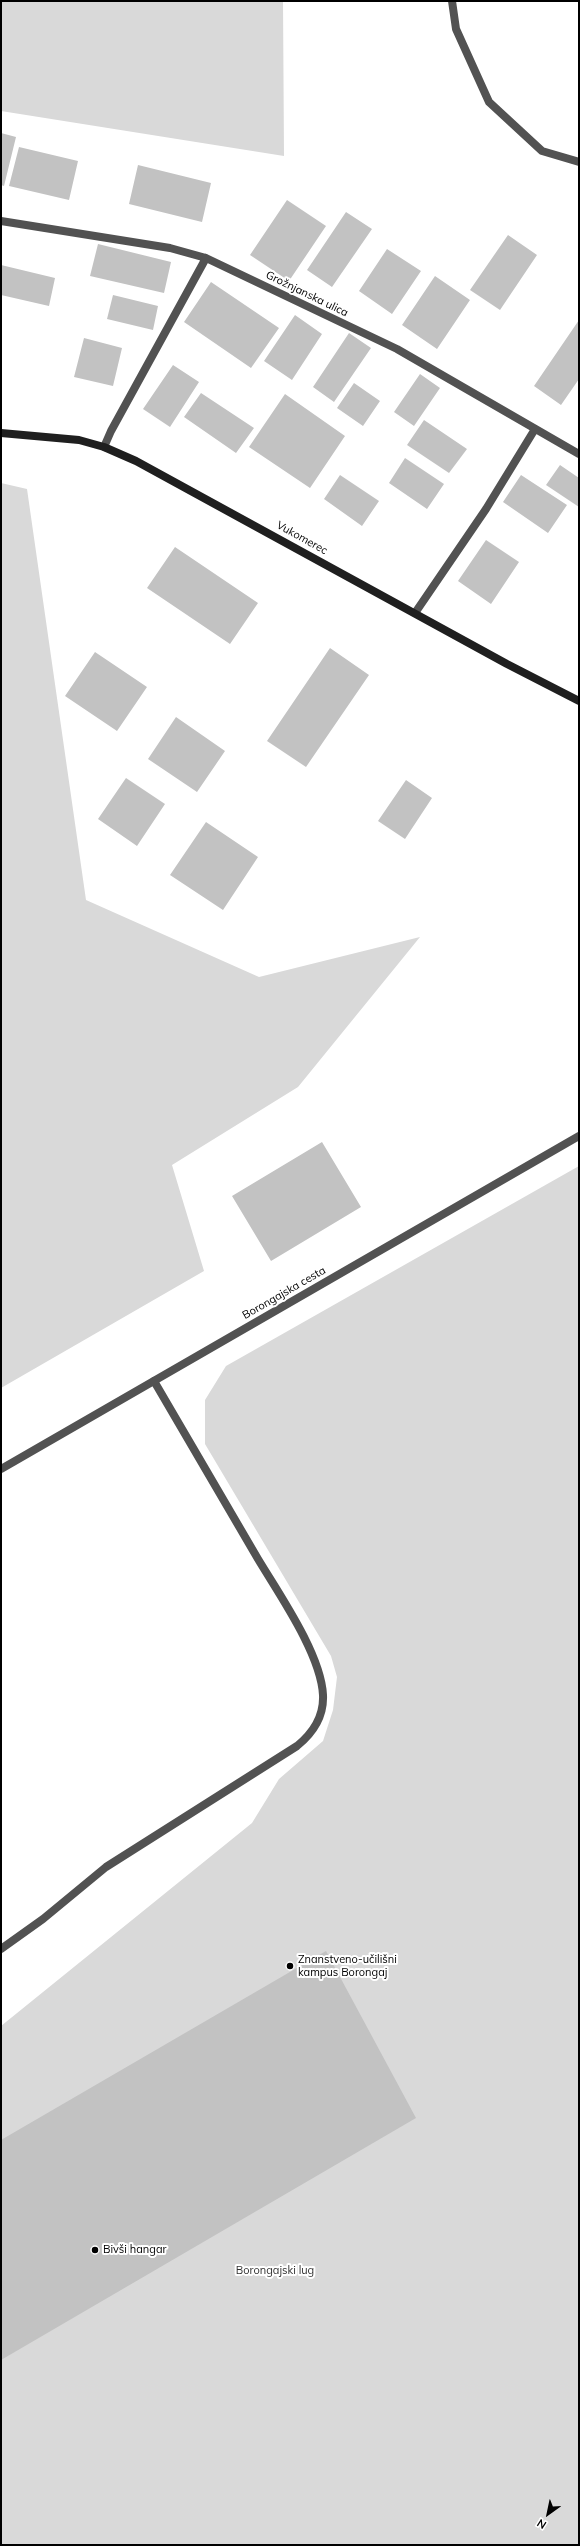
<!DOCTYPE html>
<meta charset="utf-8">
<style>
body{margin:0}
#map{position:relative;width:580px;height:2546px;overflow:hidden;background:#fff;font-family:Mulish,sans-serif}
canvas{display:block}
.frame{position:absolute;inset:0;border:2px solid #000;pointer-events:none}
.north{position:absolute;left:528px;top:2494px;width:40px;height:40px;-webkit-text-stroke:3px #fff;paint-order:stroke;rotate:213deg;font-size:11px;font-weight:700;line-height:16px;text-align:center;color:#000}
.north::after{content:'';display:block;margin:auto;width:14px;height:18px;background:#000;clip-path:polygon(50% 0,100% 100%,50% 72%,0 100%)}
</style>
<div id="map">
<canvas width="580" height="2546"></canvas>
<div class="frame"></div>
<div class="north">N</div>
</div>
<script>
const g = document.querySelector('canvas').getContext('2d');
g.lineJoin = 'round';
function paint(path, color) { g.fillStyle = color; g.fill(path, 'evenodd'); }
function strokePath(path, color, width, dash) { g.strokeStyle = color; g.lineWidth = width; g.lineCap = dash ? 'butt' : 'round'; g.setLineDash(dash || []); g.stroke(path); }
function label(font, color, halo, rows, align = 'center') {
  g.font = font + ' Mulish,sans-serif'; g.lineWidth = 4; g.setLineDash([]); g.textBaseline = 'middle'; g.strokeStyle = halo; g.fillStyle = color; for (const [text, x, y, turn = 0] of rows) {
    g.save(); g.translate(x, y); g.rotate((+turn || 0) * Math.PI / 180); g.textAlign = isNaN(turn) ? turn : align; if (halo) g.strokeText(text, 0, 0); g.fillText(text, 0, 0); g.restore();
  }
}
const green = new Path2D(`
 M1,1H283L284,156L1,111Z
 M1,483L27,489L86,900L259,977L420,937L298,1087L172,1165L204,1271L1,1388Z
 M579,1166V2545H1V2026L252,1823L279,1779L323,1741L333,1710L337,1677L331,1656L205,1444V1400L226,1366Z`);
const building = new Path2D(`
 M1,133L16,137L4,186L1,185Z
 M19,147L78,161L69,200L9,186Z
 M138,165L211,183L202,222L129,204Z
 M287,200L326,226L289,281L250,255Z
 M346,212L372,229L332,287L307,270Z
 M508,235L537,255L500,310L470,290Z
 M98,244L171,262L164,293L90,276Z
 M387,249L421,271L392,314L359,291Z
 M1,265L55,278L49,306L1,295Z
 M435,276L470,300L437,349L402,325Z
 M211,282L279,328L251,368L184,322Z
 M113,295L158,306L153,330L107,319Z
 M295,315L322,334L292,380L264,361Z
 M579,320V379L561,405L534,386Z
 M349,333L371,348L334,402L313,387Z
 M84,338L122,348L113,386L74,377Z
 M173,365L199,382L170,427L143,409Z
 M420,374L440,388L414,426L394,412Z
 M354,383L380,401L363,426L337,408Z
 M201,393L254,428L236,453L184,417Z
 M285,394L345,436L310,488L249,447Z
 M424,420L467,449L449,473L407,445Z
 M405,458L444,484L427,509L389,483Z
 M560,465L579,478V507L546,485Z
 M340,475L379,501L362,526L324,499Z
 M521,475L567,505L548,533L503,502Z
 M486,540L519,562L491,604L458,581Z
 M175,547L258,603L230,644L147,588Z
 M330,648L369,675L306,767L267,741Z
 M95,652L147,687L117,731L65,696Z
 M176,717L225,751L197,792L148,759Z
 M126,778L165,804L137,846L98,819Z
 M406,780L432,798L405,839L378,821Z
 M206,822L258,857L223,910L170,875Z
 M322,1142L361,1207L271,1261L232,1196Z
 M326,1951L416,2118L1,2360V2140Z`);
const lane = new Path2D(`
 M452,1L456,29L489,102L542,151L579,162
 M1,1949L43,1919L106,1867L297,1746C313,1733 324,1716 323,1695C321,1654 279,1594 258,1559C223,1500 189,1440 154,1381`);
const street = new Path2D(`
 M1,221L170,248L206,258L397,349L579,454
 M104,447L111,431L206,258
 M415,613L486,509L535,429
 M1,1469L579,1136`);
const secondary = new Path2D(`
 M1,433L79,440L104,447L136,461L507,664L579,701`);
const markers = [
 [290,1966,4,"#000"],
 [95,2250,4,"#000"]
];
const streetNames = [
 ["Grožnjanska ulica",307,294,26],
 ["Vukomerec",302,538,29],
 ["Borongajska cesta",284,1293,-30]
];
const poiNames = [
 ["Znanstveno-učilišni",298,1960],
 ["kampus Borongaj",298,1973],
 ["Bivši hangar",103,2250]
];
const parkNames = [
 ["Borongajski lug",275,2271]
];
paint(green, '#d9d9d9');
paint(building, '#c2c2c2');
strokePath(lane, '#525252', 8);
strokePath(street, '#525252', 8);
strokePath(secondary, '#1f1f1f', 8);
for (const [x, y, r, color] of markers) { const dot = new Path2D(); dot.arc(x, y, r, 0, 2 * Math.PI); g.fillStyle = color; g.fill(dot); strokePath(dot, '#fff', 1.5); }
label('11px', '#000', '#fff', streetNames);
label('11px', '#000', '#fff', poiNames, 'left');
label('11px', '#303030', '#fff', parkNames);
</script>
